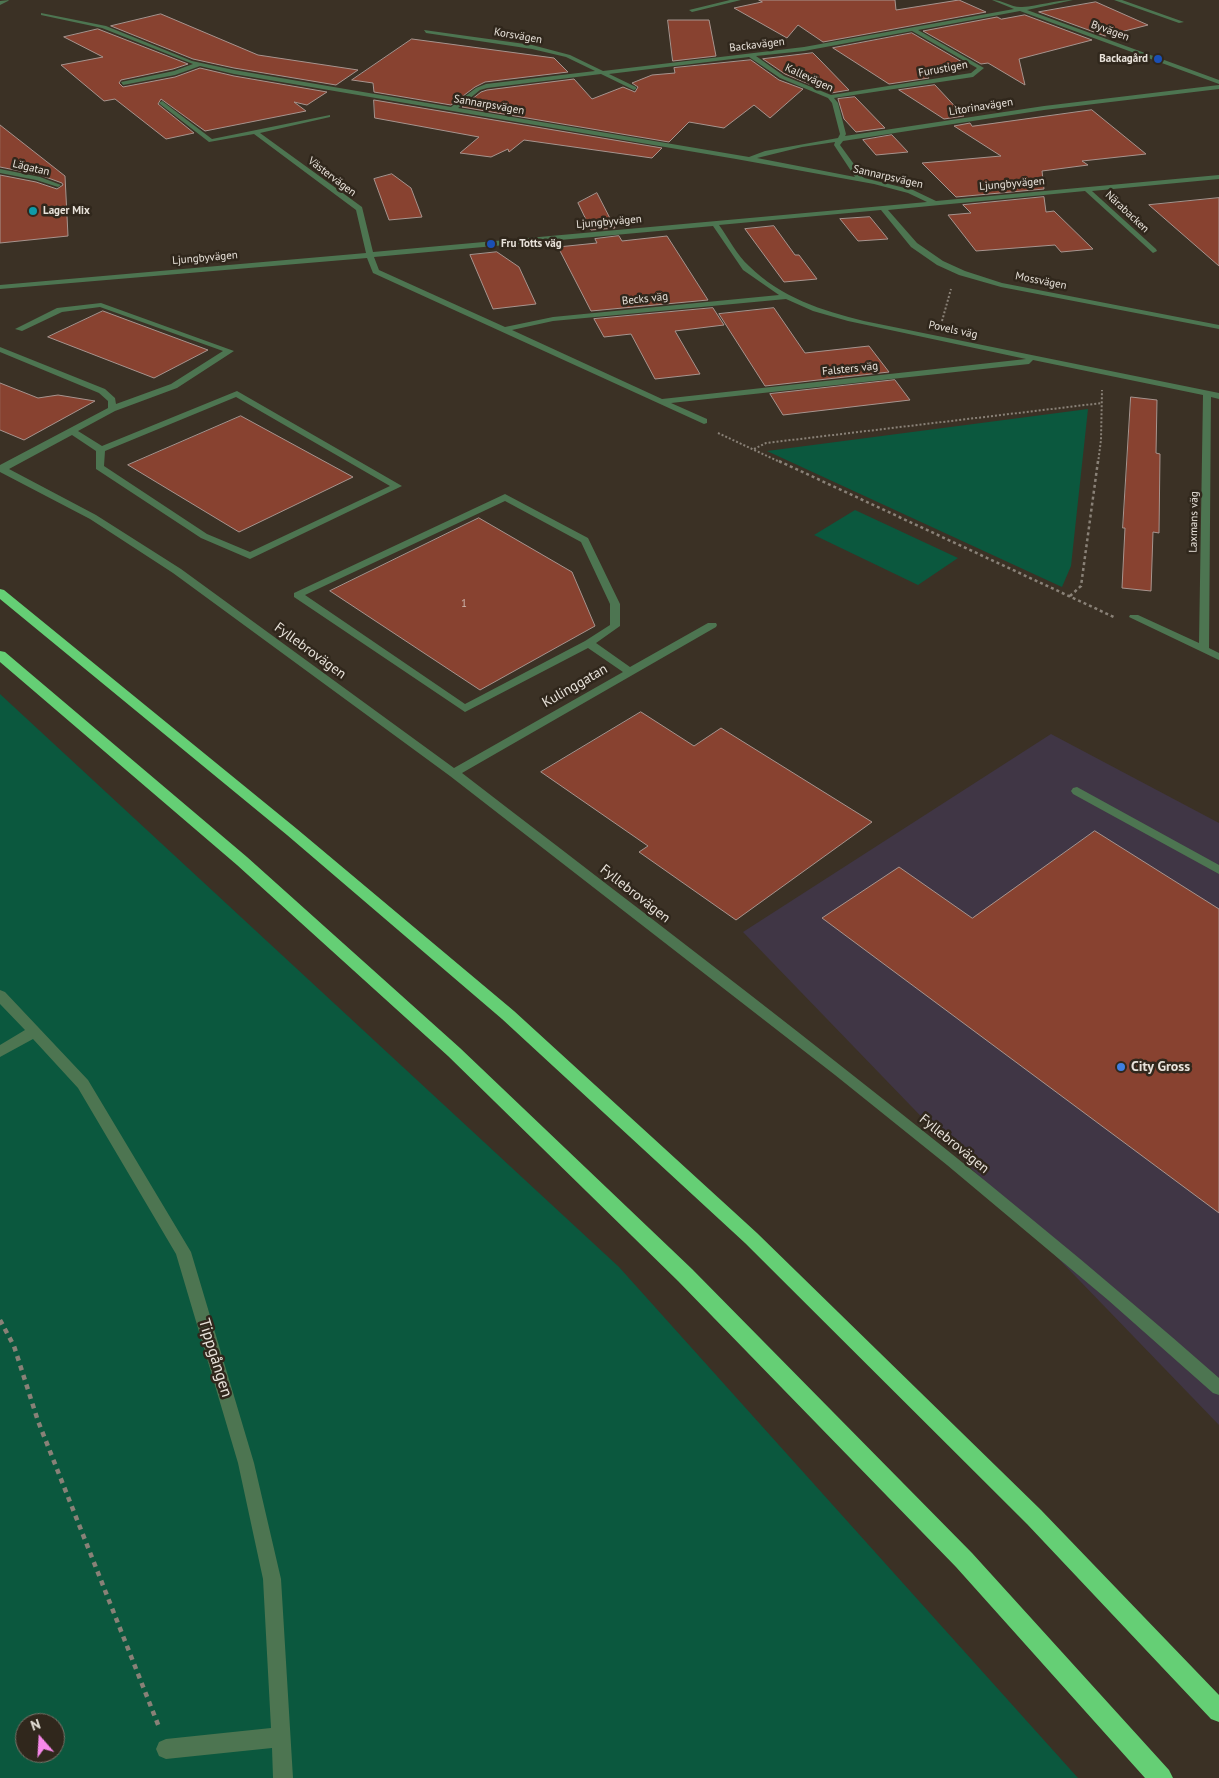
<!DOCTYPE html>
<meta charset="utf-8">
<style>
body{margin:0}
#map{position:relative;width:1219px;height:1778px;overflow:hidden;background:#3b3125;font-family:"PT Sans",sans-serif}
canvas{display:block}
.north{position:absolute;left:15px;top:1713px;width:50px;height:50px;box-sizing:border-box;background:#30271c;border:1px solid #7a7268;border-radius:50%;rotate:341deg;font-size:14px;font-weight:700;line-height:20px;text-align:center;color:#e8e2da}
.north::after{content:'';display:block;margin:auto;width:18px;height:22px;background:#f888ea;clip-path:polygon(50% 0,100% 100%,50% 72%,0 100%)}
</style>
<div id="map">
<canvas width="1219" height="1778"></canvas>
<div class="north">N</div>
</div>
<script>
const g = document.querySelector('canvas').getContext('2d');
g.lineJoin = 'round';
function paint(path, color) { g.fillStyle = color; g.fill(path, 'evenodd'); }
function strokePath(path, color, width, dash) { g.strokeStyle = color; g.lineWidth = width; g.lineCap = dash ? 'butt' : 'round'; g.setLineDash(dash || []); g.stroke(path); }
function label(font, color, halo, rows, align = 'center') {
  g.font = font + ' "PT Sans",sans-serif'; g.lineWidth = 5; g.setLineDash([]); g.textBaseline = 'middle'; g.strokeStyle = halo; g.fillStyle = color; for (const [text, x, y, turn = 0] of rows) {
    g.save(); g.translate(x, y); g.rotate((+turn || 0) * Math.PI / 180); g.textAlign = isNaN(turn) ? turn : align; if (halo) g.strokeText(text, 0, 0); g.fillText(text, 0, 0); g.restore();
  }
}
const commercial = new Path2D(`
 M1051,734L1219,823V1425L743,932Z`);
const green = new Path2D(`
 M1088,409L1071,566L1062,587L767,451Z
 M855,510L958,558L918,585L814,535Z
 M0,694L619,1267L1078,1778H0ZM25,1723H55V1753H25Z`);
const building = new Path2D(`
 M759,0H895L896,10L959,0L986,12L823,42L798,25L787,38L734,8L762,2Z
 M1096,2L1148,25L1105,36L1039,12Z
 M161,14L258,55L358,70L336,85L234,68L193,59L111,26Z
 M1025,15L1092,40L1019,59L1025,85L988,63L981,64L923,31L997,17L1001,19Z
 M668,20H709L716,56L673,61Z
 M98,29L188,64L173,69L121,80L119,83L123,87L175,77L200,68L234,76L327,92L307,105L294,102L306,111L205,131L161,99L158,104L194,133L166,139L115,99L104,101L61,65L103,57L64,37Z
 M912,33L969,66L924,72L929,78L889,84L833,48Z
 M412,39L554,58L568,72L485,82L475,87L451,105L374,92L373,83L352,80Z
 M813,53L820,60L849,90L831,93L816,87L812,82L809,84L785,74L763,59Z
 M751,60L779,80L803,89L770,118L754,105L724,128L689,122L669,142L462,107L481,92L487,90L574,79L592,99L623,87L635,92L638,87L632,83L652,75L675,73L674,68Z
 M935,85L964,116L944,119L899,90Z
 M855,97L885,128L856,132L844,119L838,99Z
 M374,100L662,148L652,158L524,140L509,152L508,149L491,157L460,153L479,137L375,118Z
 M1092,110L1146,154L1082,161L1088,165L1042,171L1044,189L956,197L922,163L1001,156L954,126L970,123L972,126Z
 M0,125L65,176L68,236L0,243V175L36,182L57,189L63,185L62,183L40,175L0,167Z
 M892,135L908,152L876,155L863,140Z
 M392,174L411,188L422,217L389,220L374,179Z
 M597,193L615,228L591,230L578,203Z
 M1044,197L1046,212L1054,211L1093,249L1061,252L1055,245L976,251L948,215L971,213L963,205Z
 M1219,198V266L1149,205Z
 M870,217L888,239L858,241L840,219Z
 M774,226L795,255H799L817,279L784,282L745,229Z
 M619,236L622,241L667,236L708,300L591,311L558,247L597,243L595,239Z
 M497,252L519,267L536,304L493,309L470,255Z
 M713,308L724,325L675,331L700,374L655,379L631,334L604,337L594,319Z
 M774,308L805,353L869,346L889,372L765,386L719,314Z
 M103,311L208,350L154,378L48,337Z
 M895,380L910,400L783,415L770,394Z
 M0,383L38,398L58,395L95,401L24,440L0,430Z
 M1131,397L1157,400L1156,453L1160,454L1159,533L1153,532L1151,591L1122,588L1125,528H1123Z
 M241,416L353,477L239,532L128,465Z
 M479,518L572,572L595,626L480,690L330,591Z
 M641,712L694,746L721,728L872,822L736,920L639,852L648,846L541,772Z
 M1095,831L1219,909V1213L822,918L899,867L972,918Z`);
const pathFar2 = new Path2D(`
 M942,321L951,289
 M718,433L782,463
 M754,449L766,443L1102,403
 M1098,463L1101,440L1102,390`);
const pathFar1 = new Path2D(`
 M779,461L1116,618
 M1070,596L1081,586L1098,461`);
const path = new Path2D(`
 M0,1320L14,1346L38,1421L159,1727`);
const minor = new Path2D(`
 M9,0L8,1L0,5V1Z
 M730,0H741L692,12L689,10Z
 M992,0C1003,0 1012,8 1022,7C1039,6 1055,0 1073,0L1027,10L1219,80V84L1020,11L918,30L984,68L973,77L834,98L838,103L846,134L845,136L1044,106L1219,85V89L1044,110L843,141L840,145L864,178L913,190L936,201L1219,175V179L1092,191L1156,249L1157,251L1153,253L1085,191L888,210L917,243L943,261L965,271L1002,283L1219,325V329L1001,287L959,275L937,265L911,247L881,210L719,225C729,239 737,255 749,266C780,297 823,311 864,321L1219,393V399L1211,397L1209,648L1219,653V660L1129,617L1130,615H1138L1199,643L1203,395L1033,360L1029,364L671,403L707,419V423L704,424L373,273L367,258L0,289V285L366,253L356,210L254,134L209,142L160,104L159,103L162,101L212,139L330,115V117L260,133L362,207L373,252L927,202L908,193L874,184L736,159L234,74L200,66L175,75L123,85L121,82L174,71L193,64L102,28L41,15V13L106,26L192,61L234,70L451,107L476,88L486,84L595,71L566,57L532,49L426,33L424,30L532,45L570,55L603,71L804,47L1014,9ZM912,31L977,68L971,73L831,95L784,76L756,56L804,51ZM749,57L780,78L828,98L832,103L840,134L838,138L765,151L749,157L458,108L480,90L487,88L601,74L634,90L636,89V87L609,74ZM835,142L834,145L855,177L757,158L802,147ZM713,226L743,270L779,295L553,317L505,327L379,270L374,257ZM786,299L813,311L848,321L1026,359L662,399L512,330L553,321Z
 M1114,0H1122L1184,22L1179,23Z
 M0,169L40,177L61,185L58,187L36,180L0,173Z
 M101,303L234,351L177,388L115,411L78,431L102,446L237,391L402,486L250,559L201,538L96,469V451L72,435L9,469L96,515L181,569L454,768L623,672L588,648L465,712L294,597V593L505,494L588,538L620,604V626L596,643L630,667L708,623H716L717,625L716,627L462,773C718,970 976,1164 1219,1378V1395L1213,1393L1108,1300L947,1165L835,1075L450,776L173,573L90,519L0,472V465L108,408V401L99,393L0,352V347L105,389L115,398L116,404L171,384L223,351L100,307L62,312L22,331L15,329L57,308ZM236,397L390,486L250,552L207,534L104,466L105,451ZM505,501L581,542L610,604V625L585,641L465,704L305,595Z
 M1077,787L1219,865V874L1073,794L1071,791L1073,788Z
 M0,990L5,992L88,1080L191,1252L254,1463L281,1579L293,1778H273L272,1748L166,1759L159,1756L156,1749L159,1742L166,1739L271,1728L263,1579L238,1463L176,1254L78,1088L33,1039L0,1057V1045L25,1030L0,1004Z`);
const highway = new Path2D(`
 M0,589L4,590L297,829L514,1011L757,1233L1041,1510L1219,1695V1722L1211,1719L1027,1524L745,1243L502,1019L287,835L0,599Z
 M0,651L5,652L247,857L460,1048L692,1269L972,1553L1169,1770L1173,1778H1145L956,1567L678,1281L448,1056L237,865L0,662Z`);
const markers = [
 [1158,59,5,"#1a4fb4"],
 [33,211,5,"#0f9aa8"],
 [491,244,5,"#1a4fb4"],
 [1121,1067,5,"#3f7fe0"]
];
const farStreetnames = [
 ["Byvägen",1110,31,20],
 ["Korsvägen",518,36,10],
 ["Backavägen",757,45,-7],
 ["Furustigen",943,69,-10],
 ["Kallevägen",809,78,25],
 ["Sannarpsvägen",489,105,10],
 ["Litorinavägen",981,107,-9],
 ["Lägatan",31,168,13],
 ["Västervägen",332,177,37],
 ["Sannarpsvägen",888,177,13],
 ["Ljungbyvägen",1012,184,-5],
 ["Närabacken",1127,212,43],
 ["Ljungbyvägen",609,222,-5],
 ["Ljungbyvägen",205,258,-5],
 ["Mossvägen",1041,281,11],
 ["Becks väg",645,299,-6],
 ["Povels väg",953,330,12],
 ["Falsters väg",850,369,-6],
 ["Laxmans väg",1194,522,-89]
];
const farPoinames = [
 ["Backagård",1148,59,"right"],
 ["Lager Mix",43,211],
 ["Fru Totts väg",501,244]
];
const numberNames = [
 ["1",464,604]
];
const streetNames = [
 ["Fyllebrovägen",310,651,36],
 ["Kulinggatan",575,686,-30],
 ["Fyllebrovägen",635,894,38],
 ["Fyllebrovägen",954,1144,39]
];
const poiNames = [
 ["City Gross",1131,1067]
];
const nearStreetnames = [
 ["Tippgången",215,1358,73]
];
paint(commercial, '#403645');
paint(green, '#0b583e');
paint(building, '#884230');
strokePath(building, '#a7948e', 1);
strokePath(pathFar2, '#898177', 2, [2, 2]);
strokePath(pathFar1, '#898177', 2.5, [3, 3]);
strokePath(path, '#898177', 4.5, [5, 5]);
paint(minor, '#4d7551');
paint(highway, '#65cf75');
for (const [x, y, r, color] of markers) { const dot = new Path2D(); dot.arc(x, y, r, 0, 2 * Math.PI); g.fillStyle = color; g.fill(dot); strokePath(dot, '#30271c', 2); }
label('11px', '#e8e2da', '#30271c', farStreetnames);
label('bold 11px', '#e8e2da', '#30271c', farPoinames, 'left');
label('11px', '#d0bab0', null, numberNames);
label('14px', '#e8e2da', '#30271c', streetNames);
label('bold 14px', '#e8e2da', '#30271c', poiNames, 'left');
label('16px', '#e8e2da', '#30271c', nearStreetnames);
</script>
